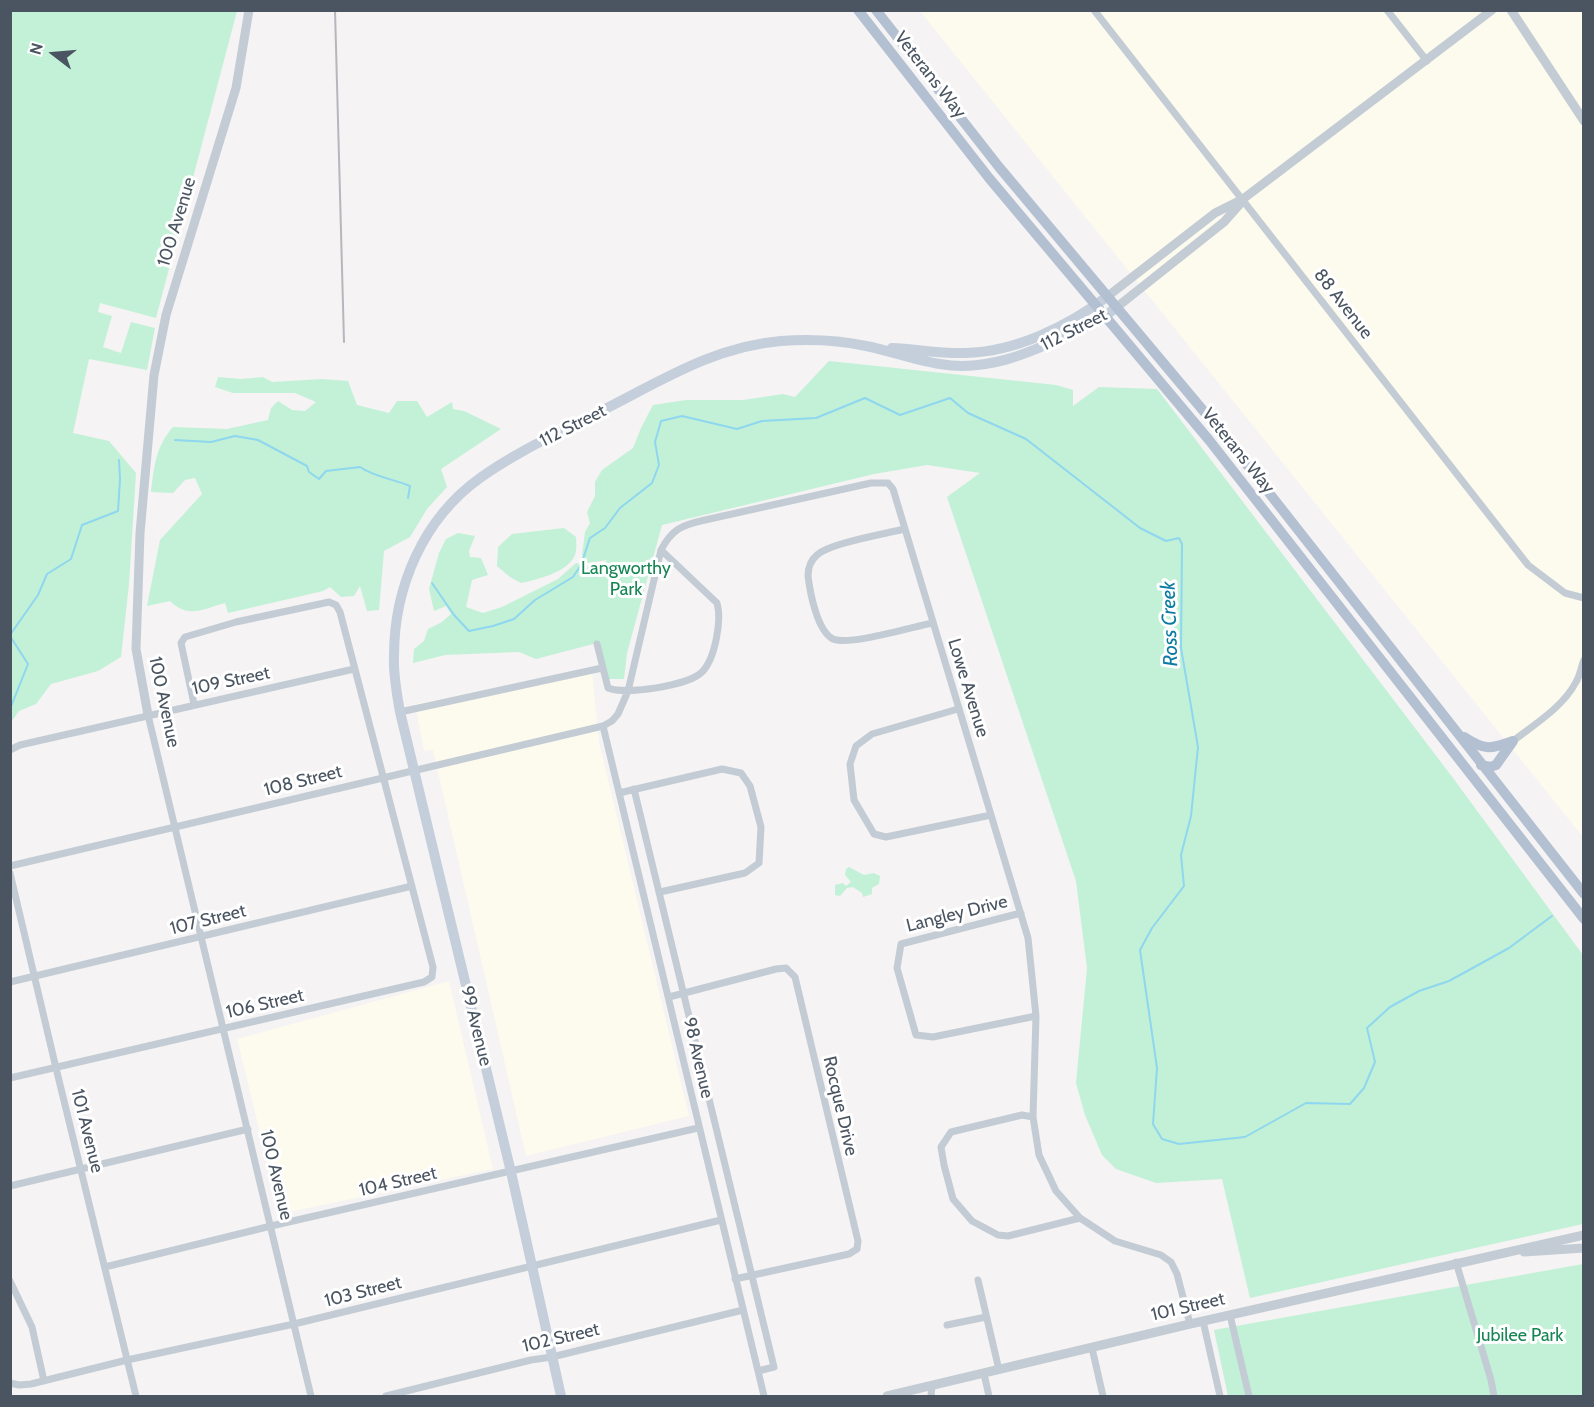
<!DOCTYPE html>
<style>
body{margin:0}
#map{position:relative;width:1594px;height:1407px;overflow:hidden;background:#f5f3f3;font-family:Cabin,sans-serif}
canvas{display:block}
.frame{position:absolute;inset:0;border:12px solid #4a5561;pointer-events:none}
.north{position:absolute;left:24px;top:24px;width:60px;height:60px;-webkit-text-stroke:4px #fff;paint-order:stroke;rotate:286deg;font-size:16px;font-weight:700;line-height:24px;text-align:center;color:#4a5561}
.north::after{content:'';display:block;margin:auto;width:21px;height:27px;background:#4a5561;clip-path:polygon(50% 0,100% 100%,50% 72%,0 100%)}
</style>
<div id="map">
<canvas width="1594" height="1407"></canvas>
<div class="frame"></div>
<div class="north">N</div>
</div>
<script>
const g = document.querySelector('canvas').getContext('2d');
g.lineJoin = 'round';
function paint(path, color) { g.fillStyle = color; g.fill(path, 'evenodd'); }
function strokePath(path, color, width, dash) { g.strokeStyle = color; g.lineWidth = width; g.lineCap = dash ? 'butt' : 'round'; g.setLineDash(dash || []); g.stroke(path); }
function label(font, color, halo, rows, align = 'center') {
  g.font = font + ' Cabin,sans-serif'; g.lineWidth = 6; g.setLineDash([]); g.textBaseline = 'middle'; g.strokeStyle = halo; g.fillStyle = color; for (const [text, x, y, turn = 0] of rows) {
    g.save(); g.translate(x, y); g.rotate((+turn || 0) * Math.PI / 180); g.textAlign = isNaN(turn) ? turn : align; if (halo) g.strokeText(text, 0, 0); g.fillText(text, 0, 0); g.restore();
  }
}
const commercial = new Path2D(`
 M920,11H1583V837Z
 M592,670L599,742L689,1116L526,1156L433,750L424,751L415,704Z
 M449,981L493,1169L280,1214L237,1039Z`);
const green = new Path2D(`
 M10,11H237L156,318L100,303L98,312L112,316L103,347L121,353L131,322L155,328L147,370L89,359L73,433L109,441L136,473L129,584L121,657L98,671L51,684L36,704L19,711L11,722Z
 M829,361L1056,385L1073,390V406L1099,387L1157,389L1453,778L1583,955V1224L1250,1298L1222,1179L1156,1183L1116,1169L1102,1155L1085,1115L1076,1083L1087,968L1076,881L947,497L980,473L927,465L874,474L662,525L627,653L624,679H608L597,643L536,659L519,652L445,655L413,663L414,649L424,641L428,629L442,622L451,614L446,606L434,611L429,589L439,553L446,539L458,533L475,536L469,551L470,557L481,558L488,575L472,580L466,607L483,613L502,607L558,579L576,563L600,569L607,560L588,563L582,555L585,532L590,523L587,512L595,496V482L602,470L633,448L641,428L653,405L686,400H743L783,394L795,397Z
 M218,377L241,379L263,377L272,382L322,379L348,381L357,405L389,413L397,401H417L427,417L452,402L453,409L464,411L501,429L441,469L447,487L427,509L410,537L384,551L379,610L367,611L360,586L354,596L341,597L330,587L323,591L228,613L225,603C203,609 188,619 170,601L147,606L160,540L202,494L195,478L185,480L173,493L151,492C154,466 156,446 173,427L227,429L268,420L271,408L278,401L292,410L305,411L316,402L295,393H233L215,387Z
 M564,528L576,537C576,542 577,550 575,555C567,573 538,579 521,583L510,577L497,566L498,547L512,534Z
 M849,867L864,875L874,873L880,876L879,884L872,888V894L863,897L862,893L853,887L847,888L840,896L835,895V885L843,883L846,886L851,882L845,875L846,869Z
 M1583,1264V1396H1228L1214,1330Z`);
const stream = new Path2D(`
 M175,440L211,442L235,436L258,440L307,466L309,472L319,479L326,471L360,467C374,477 394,479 410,486L408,498
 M432,583L454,615L469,631L493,626L514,619L535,600L573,577L581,565L590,538L605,528L620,508L652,483L659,465L655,442L661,421L682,416L737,429L762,421L816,418L865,398L900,415L950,398L968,413L1026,439L1140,528L1166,541L1179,538L1182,544L1181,648L1198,747L1191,816L1181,855L1184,886L1152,928L1140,950L1157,1068L1153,1124L1162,1139L1179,1144L1245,1137L1306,1103L1350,1104L1364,1088L1375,1062L1367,1028L1390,1007L1419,991L1449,981L1509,948L1552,916
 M10,635L38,595L47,574L71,559L82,525L118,511L120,479L119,460
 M10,636L28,664L10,709`);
const minor = new Path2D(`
 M1094,10L1528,565L1565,593L1584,598
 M1387,10L1427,61
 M904,529C885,534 830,543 817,555C811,560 808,568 808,576C810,592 817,631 833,639C849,646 912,627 932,623
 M597,644L608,688C626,695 688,686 702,672C715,659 722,620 717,603L661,550
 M958,709L872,734L856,746L850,764L854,800L874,834L886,837L991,815
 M400,712L602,668
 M148,715L311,1396
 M603,726L764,1396
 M1513,741C1535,724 1563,707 1576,682C1580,676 1581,667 1584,660
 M10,750L20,745L354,669
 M634,789L774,1367L758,1371
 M619,793L722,769L741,773L750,786L761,827L759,863L745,873L660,892
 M10,866L603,726L612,721L618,714L628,691L661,550C672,529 682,525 705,520L871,483H888L893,489L1028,938L1036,1016L1033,1117L1039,1155L1056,1191L1080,1218L1115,1241L1161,1255L1171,1262L1177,1274L1190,1324
 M10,873L56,1068L136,1396
 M1021,913L901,944L897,968L916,1035L933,1037L1036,1016
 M10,982L412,886
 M669,997L776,969L786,968L795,977L858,1241L857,1249L849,1254L735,1279
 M10,1078L424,982L432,977L433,967L340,612L336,605L329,602L236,622L185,637L181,643L194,704
 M1033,1117L1022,1115L951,1132L941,1147L944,1165L953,1199L972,1221L998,1235L1008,1236L1080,1218
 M10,1186L248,1129
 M1456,1262L1491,1380L1494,1396
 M105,1267L271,1226L698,1128
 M978,1280L999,1370
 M10,1281L32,1327L44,1381
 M1230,1315L1249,1396
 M1203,1321L1220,1396
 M947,1325L986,1317
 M1092,1348L1103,1396
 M984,1374L989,1396
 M10,1383L19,1385L31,1384L127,1360L294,1324L721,1220
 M386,1396L531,1360L552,1357L743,1310
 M931,1396L932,1386`);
const tertiary = new Path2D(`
 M1511,10L1584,121
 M1108,296L1215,213L1243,199L1492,10
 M1117,307L1224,222L1240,204
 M148,715L136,649L140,533L154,375L166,315L236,88L249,10
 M1524,1252L1584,1248
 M887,1396L1190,1324L1584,1235`);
const secondary = new Path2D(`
 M892,348C916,349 941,354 965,353C1016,352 1068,326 1108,296
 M561,1396L511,1172L400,712C397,694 393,675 394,656C394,587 423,519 480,478C519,450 565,430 609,407C664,379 717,346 781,341C809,339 838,340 866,346C891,351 915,360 940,364C986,372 1027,354 1068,335C1085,327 1102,319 1117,307`);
const primary = new Path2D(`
 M858,10L989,178L1209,440L1584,919
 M876,10L999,167L1222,433L1584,894
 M1464,737C1485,751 1491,749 1513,741
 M1481,765L1490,767L1496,765L1513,741`);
const rail = new Path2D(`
 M335,10L344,342`);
const streetNames = [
 ["Veterans Way",930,75,52],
 ["100 Avenue",177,222,-73],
 ["88 Avenue",1343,304,52],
 ["112 Street",1074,330,-27],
 ["112 Street",573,426,-27],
 ["Veterans Way",1238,451,51],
 ["109 Street",231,681,-12],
 ["Lowe Avenue",968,688,73],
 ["100 Avenue",164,702,78],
 ["108 Street",303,781,-14],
 ["Langley Drive",957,914,-14],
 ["107 Street",208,920,-14],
 ["106 Street",265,1004,-13],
 ["99 Avenue",476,1026,76],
 ["98 Avenue",698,1058,77],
 ["Rocque Drive",840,1106,77],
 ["101 Avenue",87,1131,76],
 ["100 Avenue",276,1175,77],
 ["104 Street",398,1182,-13],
 ["103 Street",363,1292,-14],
 ["101 Street",1188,1307,-13],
 ["102 Street",561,1338,-13]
];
const parkNames = [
 ["Langworthy",626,569],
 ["Park",626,590],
 ["Jubilee Park",1520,1336]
];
const waterNames = [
 ["Ross Creek",1170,624,-92]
];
paint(commercial, '#fdfaee');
paint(green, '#c2f1d7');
strokePath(stream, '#8fd6ef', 2);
strokePath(minor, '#c3ccd4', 7);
strokePath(tertiary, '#c3ccd4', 9);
strokePath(secondary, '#c5cfdb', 10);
strokePath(primary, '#b2c0d1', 10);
strokePath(rail, '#b5b7bd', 2);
label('18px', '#4a5561', '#fff', streetNames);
label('18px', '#168654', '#fff', parkNames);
label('italic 20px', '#0b7ba4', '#fff', waterNames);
</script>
